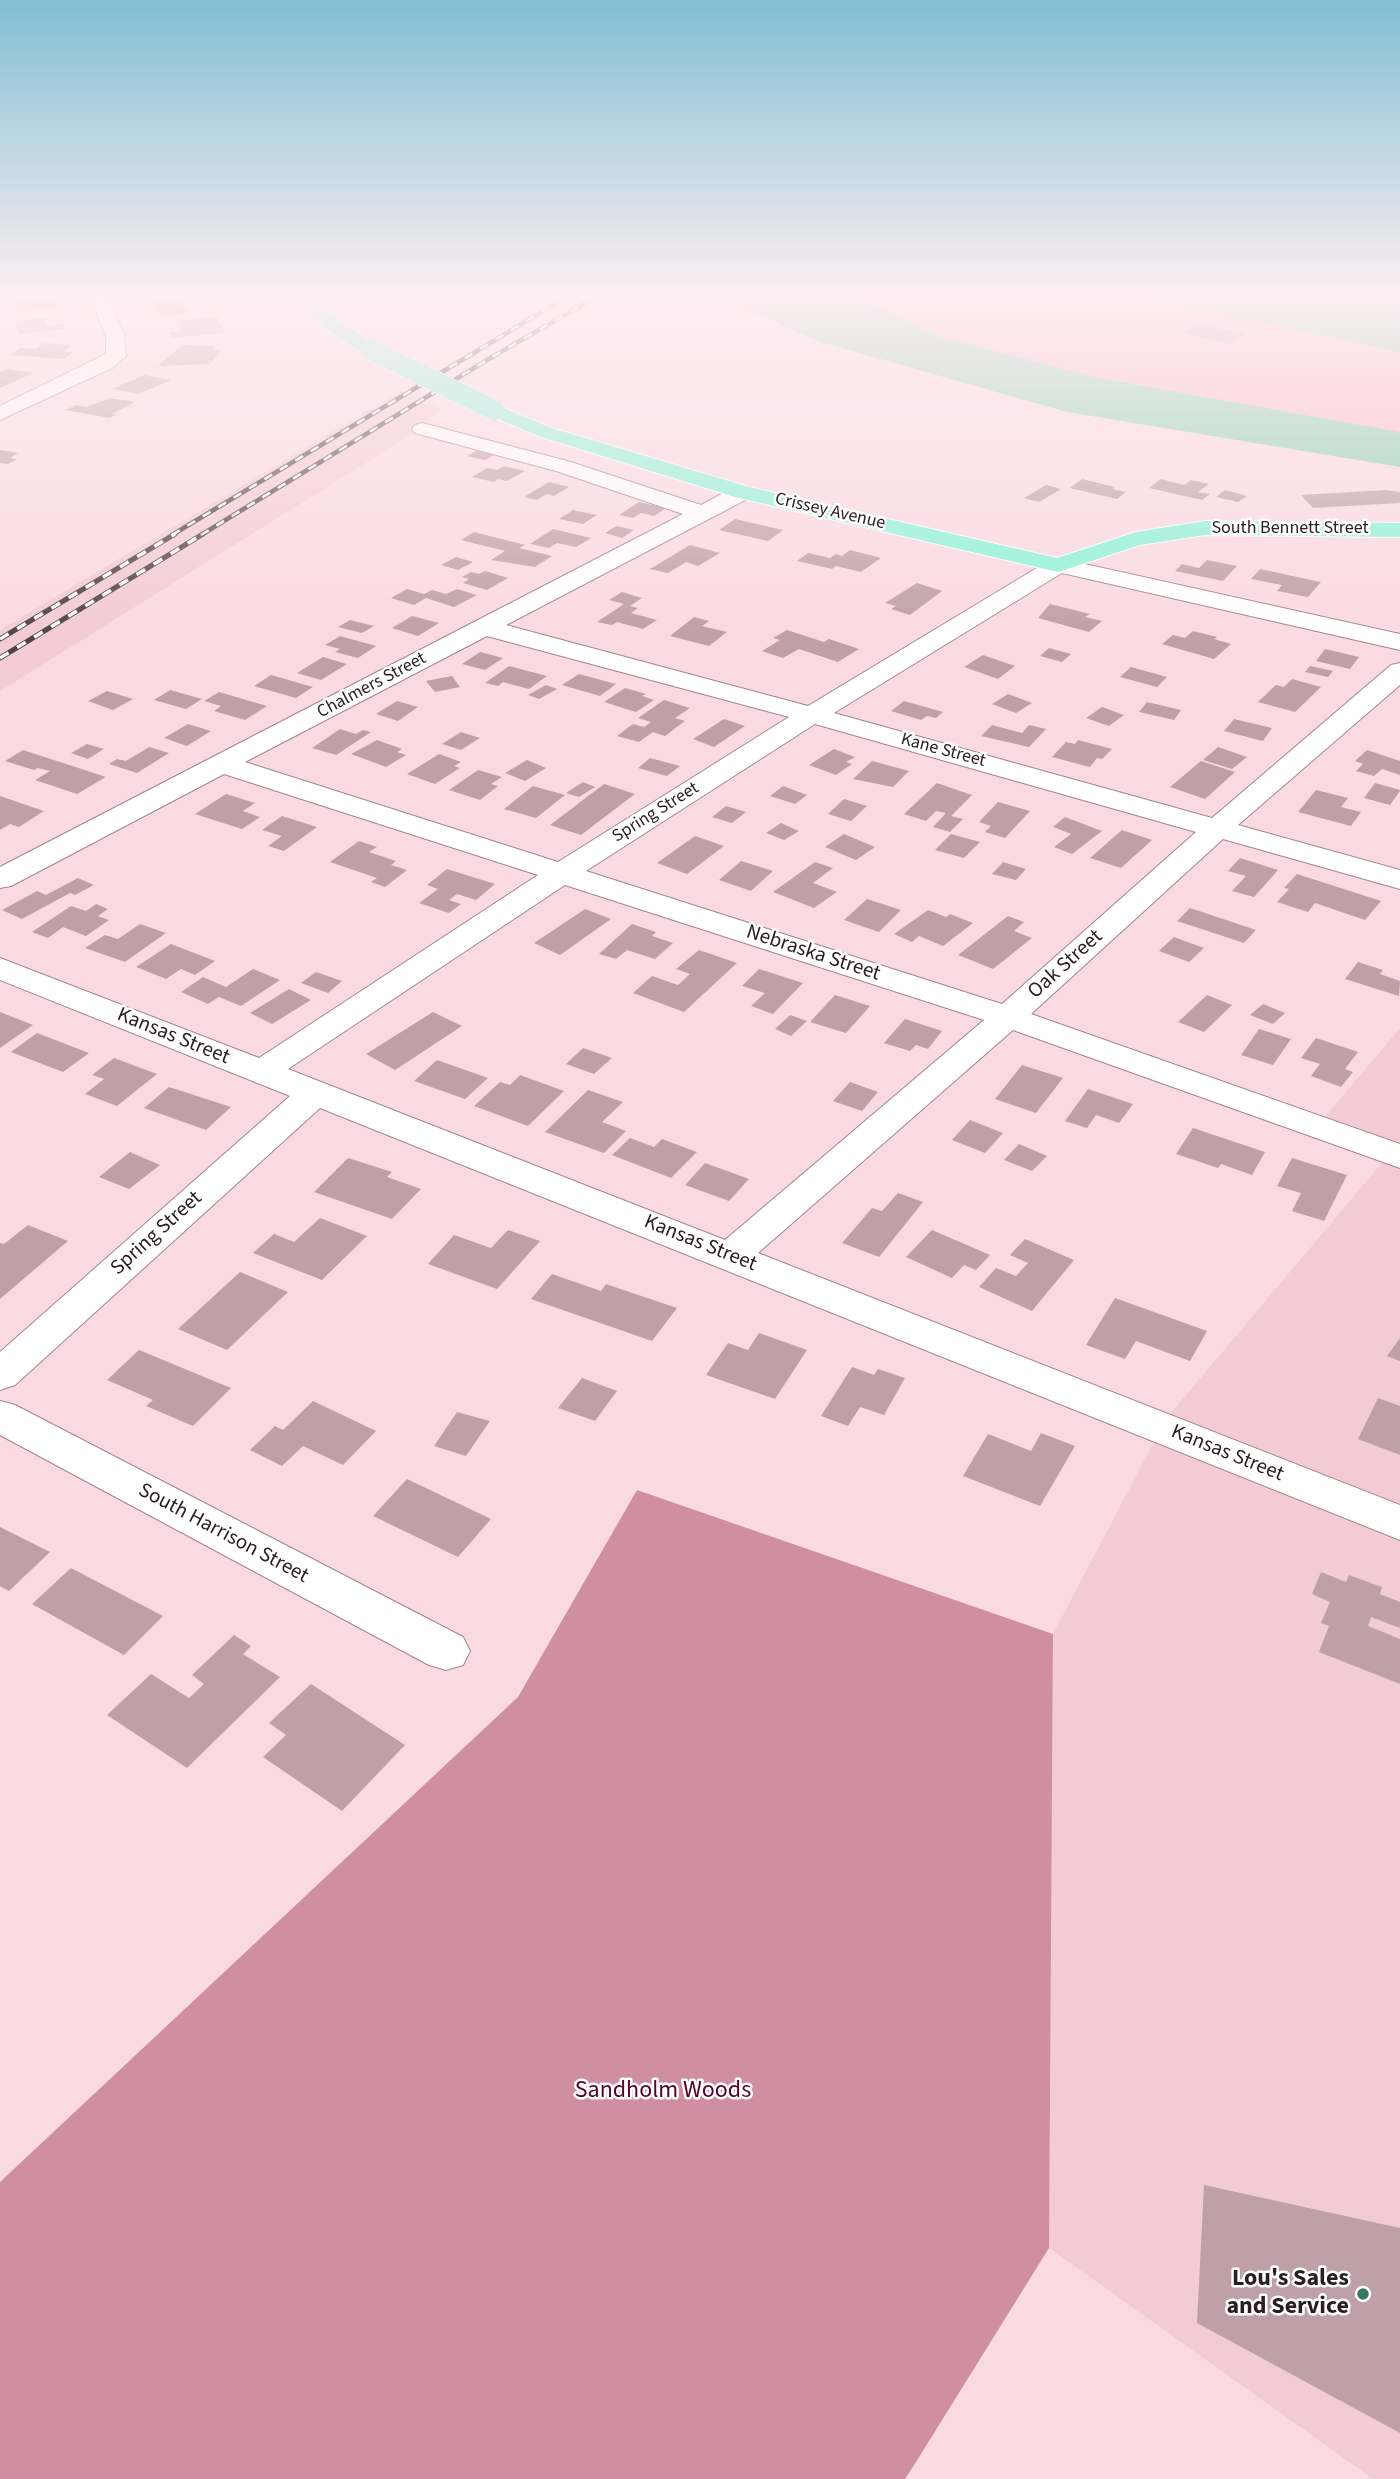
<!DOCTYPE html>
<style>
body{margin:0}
canvas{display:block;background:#fadae2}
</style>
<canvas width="1400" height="2479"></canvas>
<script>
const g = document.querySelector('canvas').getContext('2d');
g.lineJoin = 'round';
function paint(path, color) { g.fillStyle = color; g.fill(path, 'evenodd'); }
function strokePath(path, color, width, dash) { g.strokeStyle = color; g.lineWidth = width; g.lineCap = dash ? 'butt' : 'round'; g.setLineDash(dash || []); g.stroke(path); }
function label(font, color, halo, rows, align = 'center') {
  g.font = font + ' "Source Sans 3",sans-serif'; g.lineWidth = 5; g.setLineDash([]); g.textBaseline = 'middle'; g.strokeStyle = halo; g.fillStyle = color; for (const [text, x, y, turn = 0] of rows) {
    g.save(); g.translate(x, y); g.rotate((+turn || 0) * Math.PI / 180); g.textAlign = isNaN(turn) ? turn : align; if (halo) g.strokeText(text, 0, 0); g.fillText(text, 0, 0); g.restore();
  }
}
const built = new Path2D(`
 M402,390L442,408L417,431L0,691V630Z
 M1400,1028V1515L1165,1420L1386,1158L1319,1124Z
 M1158,1434L1400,1532V2479H1373L1049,2248L1053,1634Z`);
const green = new Path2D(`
 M854,290H1138L1176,304L1400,352V432L1094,377L942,337L865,300Z`);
const forest = new Path2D(`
 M637,1490L1053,1634L1049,2248L916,2462L905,2479H0V2182L518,1697Z`);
const water = new Path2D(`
 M724,290H854L865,300L942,337L1094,377L1400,432V467L1067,412L817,341L742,307Z
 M1138,290H1400V352L1175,304Z`);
const building = new Path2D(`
 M143,290H164L168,295L148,297Z
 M45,296L47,303L55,302L57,307L18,312L13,299Z
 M185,300L188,303L182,304L188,313L163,316L152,303Z
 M217,317L225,333L171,338L169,332L182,331L178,321Z
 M45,318L47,326L64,324L66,329L19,334L15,321Z
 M1200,324L1246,335L1227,344L1180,332Z
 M44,343L72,345L64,352H73L64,359L10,355L20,348L36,349Z
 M182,345L216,346L213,349L222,350L210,364L158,366Z
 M7,369L33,373L0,388V372Z
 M144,375L171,380L138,394L113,389Z
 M110,398L135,402L112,414H117L110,418L65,410L76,405L86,407Z
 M0,450L18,453L10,458L17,459L8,464L0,463Z
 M478,450L496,454L485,460L467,456Z
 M504,466L525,471L507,481L498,479L494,482L472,477L487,468L497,470Z
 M1082,479L1115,487L1112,489L1126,492L1117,499L1070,488Z
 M1161,479L1184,485L1191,480L1209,484L1198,492L1210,494L1202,500L1149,488Z
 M549,482L569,487L554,496L547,494L537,500L524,497Z
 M1046,485L1061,489L1039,502L1024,498Z
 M1225,490L1247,496L1238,502L1216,497Z
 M1386,490L1400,492V503L1313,508L1301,495Z
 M639,502L666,508L654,516L641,513L633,518L619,515Z
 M573,510L597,515L583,524L559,519Z
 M735,519L783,530L768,541L719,530Z
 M616,526L634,530L622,538L605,533Z
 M553,529L591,538L576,547L557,543L549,548L530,544Z
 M474,532L525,545L519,548L552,556L535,567L491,560L505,551L461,540Z
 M690,545L720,553L698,566L686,562L668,573L650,569Z
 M850,550L881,558L861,572L836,566L832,569L797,561L808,553L830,558L836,554L842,556Z
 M456,557L473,562L458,570L441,565Z
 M1207,560L1237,566L1223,581L1175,571L1182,564L1199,568Z
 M1260,569L1321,582L1308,597L1277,591L1282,585L1251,579Z
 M485,571L508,578L487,590L463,583L469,579L462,577L471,572L479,574Z
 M917,583L942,591L910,615L891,609L896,606L885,603Z
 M407,589L424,594L432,590L446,594L457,589L477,595L454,607L426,598L414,605L391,598Z
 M622,592L642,598L630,606L638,608L631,613L657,620L643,629L617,622L612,625L597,622L624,604L609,600Z
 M1050,604L1090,614L1085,617L1102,621L1089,632L1038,618Z
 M412,616L439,623L418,636L392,628Z
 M694,617L709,621L702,626L727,632L709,646L670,636Z
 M350,620L374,626L362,633L338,627Z
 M787,630L824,642L829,639L859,649L838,662L799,649L783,658L762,651L780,640L773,638Z
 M1193,631L1217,637L1214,639L1231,644L1214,659L1162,644L1173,635L1185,638Z
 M340,636L376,646L358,658L335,652L340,649L325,645Z
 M1049,648L1071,654L1062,662L1040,656Z
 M1325,649L1359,657L1350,669L1316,661Z
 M480,652L503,658L485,670L462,664Z
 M983,655L1015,666L998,679L964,667Z
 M323,657L347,664L321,680L297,673Z
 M509,666L547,676L529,689L503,682L498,686L485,683Z
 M1310,666L1333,671L1328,677L1305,672Z
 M1131,667L1167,677L1157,687L1120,677Z
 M579,674L616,684L600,696L562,685Z
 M271,675L313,687L296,698L254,686Z
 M452,676L460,687L435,692L426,681Z
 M1292,679L1321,687L1295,712L1258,702L1276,685L1284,687Z
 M546,685L557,689L539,699L528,695Z
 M625,688L646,694L642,696L654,700L636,712L604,702Z
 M170,690L202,699L186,709L154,700Z
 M107,691L133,699L113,710L88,701Z
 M219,692L267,706L245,720L214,711L221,706L204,701Z
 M1008,694L1032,703L1016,713L992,704Z
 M664,700L690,708L675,718L685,721L665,736L653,732L639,742L617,736L633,724L644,727L651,722L638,718Z
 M397,701L418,707L398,721L376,714Z
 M904,701L943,712L936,718L927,716L921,720L891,711Z
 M1147,702L1181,710L1174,720L1139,712Z
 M1102,707L1124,715L1109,726L1086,718Z
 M724,719L745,726L714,747L693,739Z
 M1234,719L1272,728L1263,741L1224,731Z
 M188,724L211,731L187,746L164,738Z
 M992,725L1022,733L1029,725L1046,729L1029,747L981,736Z
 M340,729L356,734L363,730L371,732L336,755L312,748Z
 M461,732L480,738L461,750L442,744Z
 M377,740L402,749L397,752L406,755L386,767L351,754Z
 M1078,740L1112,749L1102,759L1097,758L1090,767L1052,757L1066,742L1075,744Z
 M87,744L104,749L88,759L71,753Z
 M149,747L169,753L137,773L109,764L117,759L126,761Z
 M1218,747L1247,757L1232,769L1203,760Z
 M834,749L855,757L846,762L852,764L836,775L809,765Z
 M23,750L106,777L77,794L35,780L50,771L38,768L34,770L5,761Z
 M1367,750L1400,761V775L1382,769L1374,776L1356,771L1363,764L1355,761Z
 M439,754L461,762L454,766L460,768L435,784L407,774Z
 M650,758L680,766L667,776L638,768Z
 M527,760L546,768L525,781L505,773Z
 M872,761L909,771L893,787L853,779Z
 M1201,761L1235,772L1205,799L1170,787Z
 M478,770L502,777L491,784L498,786L480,800L449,790Z
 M583,782L595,787L579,797L566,793Z
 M937,783L972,795L951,816L963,819L950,832L933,827L946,813L936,811L926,821L904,814Z
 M1375,783L1400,790V791L1390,805L1364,798Z
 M604,784L635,794L581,835L550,825Z
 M533,786L565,795L536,818L504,809Z
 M783,786L807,795L795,804L770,796Z
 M1316,790L1348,798L1341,807L1361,812L1351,826L1298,812Z
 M226,794L255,803L243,811L260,817L242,829L195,814Z
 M0,796L44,811L19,827L10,824L0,830Z
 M844,799L867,806L851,821L828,814Z
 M998,802L1030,811L1005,838L985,832L991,826L979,822Z
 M726,806L746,812L732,823L712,817Z
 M282,816L317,827L284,851L268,846L282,836L262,830Z
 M1065,817L1102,831L1072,854L1054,847L1071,834L1053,827Z
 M781,823L799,831L784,840L766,833Z
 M1122,830L1152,840L1121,868L1090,858Z
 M844,834L875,847L856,860L825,847Z
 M951,834L980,842L964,858L935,850Z
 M695,836L724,846L687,874L657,863Z
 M359,841L377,847L369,852L396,861L391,865L407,870L385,887L371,882L377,878L330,862Z
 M1240,858L1278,870L1254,897L1232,891L1246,876L1228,871Z
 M741,861L773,871L751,891L719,880Z
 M815,862L833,868L813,883L837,892L814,908L773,892Z
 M1003,862L1026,869L1016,880L992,874Z
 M447,869L495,884L476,900L457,894L449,900L461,904L449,913L419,903L438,889L427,885Z
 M1297,874L1381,901L1365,920L1315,903L1308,912L1277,902L1289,889L1284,888Z
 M78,878L94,885L75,895L70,893L22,919L2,910L37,891L46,895Z
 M867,899L901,910L879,932L844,920Z
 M96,904L108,909L98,916L109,920L86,936L63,927L48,938L32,932L71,906L86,911Z
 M1190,908L1256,930L1244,943L1177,921Z
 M585,909L611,919L560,955L534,943Z
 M928,910L946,917L950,914L973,923L943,946L919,936L912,942L894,934Z
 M1008,916L1024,922L1014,931L1032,938L993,969L958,955Z
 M140,924L166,933L125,962L85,948L105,935L118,939Z
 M632,924L656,932L652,936L673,943L655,959L627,950L616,959L599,954Z
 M1174,937L1204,948L1189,962L1159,951Z
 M171,944L215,961L195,975L181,969L166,979L136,967Z
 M699,950L737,963L684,1012L633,993L652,976L678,985L690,974L676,969Z
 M1358,962L1383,970L1380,974L1400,981L1399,996L1345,979Z
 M253,969L280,980L241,1006L219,997L208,1004L181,992L203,977L226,987Z
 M759,969L803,983L773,1014L751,1006L765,993L742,986Z
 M316,972L342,981L328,993L301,983Z
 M289,989L311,1000L272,1024L250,1013Z
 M835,995L870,1006L846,1033L810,1022Z
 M1207,995L1232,1005L1204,1032L1178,1022Z
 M1263,1004L1285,1013L1273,1024L1250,1015Z
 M0,1012L33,1025L0,1048Z
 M433,1012L462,1026L395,1070L366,1054Z
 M790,1015L807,1021L791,1036L775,1029Z
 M905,1019L942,1031L928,1049L916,1045L910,1051L884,1043Z
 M1259,1029L1291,1039L1273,1065L1241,1055Z
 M37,1033L89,1053L63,1072L11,1052Z
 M1316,1038L1358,1052L1345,1069L1353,1072L1341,1087L1311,1076L1320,1064L1301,1058Z
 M583,1048L612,1058L594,1074L566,1064Z
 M114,1058L157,1074L117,1106L85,1094L104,1079L92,1075Z
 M437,1060L488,1078L465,1099L414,1081Z
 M1022,1065L1063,1078L1036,1113L995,1099Z
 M520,1075L564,1091L528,1126L474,1106L500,1082L510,1085Z
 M850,1082L878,1092L862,1111L833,1101Z
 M169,1087L231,1107L206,1130L144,1108Z
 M1088,1089L1133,1104L1119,1123L1096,1115L1087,1128L1065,1121Z
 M588,1090L623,1102L602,1122L626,1131L604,1153L545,1132Z
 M970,1120L1003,1133L985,1153L952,1140Z
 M1193,1128L1265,1152L1252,1175L1221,1164L1218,1168L1176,1154Z
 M630,1138L654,1147L662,1139L697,1152L671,1178L612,1155Z
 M1019,1144L1047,1156L1032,1171L1004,1160Z
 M130,1152L160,1165L129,1189L99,1177Z
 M348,1158L392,1172L387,1177L421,1189L392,1219L314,1192Z
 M1292,1158L1347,1175L1324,1221L1292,1211L1301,1193L1277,1186Z
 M705,1163L749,1179L729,1201L685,1185Z
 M898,1193L923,1202L879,1257L842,1243L872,1208L882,1211Z
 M320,1218L367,1236L322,1280L253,1253L274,1234L294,1242Z
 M28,1225L68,1241L0,1299V1243L4,1244Z
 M508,1230L540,1241L497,1289L428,1264L454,1235L491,1248Z
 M932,1230L990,1255L976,1270L964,1265L952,1278L906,1257Z
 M1025,1239L1074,1260L1032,1311L979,1287L996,1268L1016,1276L1028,1263L1010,1255Z
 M240,1272L288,1292L227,1350L178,1329Z
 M552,1274L601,1291L606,1284L677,1308L652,1341L531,1299Z
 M1115,1298L1207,1331L1190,1361L1136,1341L1125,1359L1086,1345Z
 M759,1333L807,1350L775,1399L706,1375L728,1343L748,1350Z
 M1400,1338V1361L1387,1356Z
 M139,1350L231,1388L193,1426L146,1406L153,1400L107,1380Z
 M852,1367L874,1375L878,1369L905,1378L884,1415L860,1407L848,1426L821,1416Z
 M582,1378L617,1391L595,1421L558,1408Z
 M1378,1398L1400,1406V1455L1358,1439Z
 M313,1401L376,1431L343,1465L303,1446L282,1466L250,1450L275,1426L283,1430Z
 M457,1412L490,1421L466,1456L434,1446Z
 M1041,1433L1075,1446L1040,1506L963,1476L988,1434L1031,1451Z
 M407,1479L491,1519L458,1557L373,1516Z
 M0,1527L50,1552L9,1591L0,1586Z
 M71,1568L163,1616L124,1655L32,1604Z
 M1321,1572L1346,1582L1349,1575L1382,1587L1380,1594L1400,1602V1628L1371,1617L1368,1626L1400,1639V1684L1319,1652L1329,1626L1321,1623L1330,1602L1312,1594Z
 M234,1635L251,1646L243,1654L280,1677L187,1768L107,1715L151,1674L189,1698L204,1684L192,1675Z
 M311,1684L405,1745L342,1811L263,1757L286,1735L269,1723Z
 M1204,2185L1400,2228V2433L1197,2323Z`);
const minor = new Path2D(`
 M87,290H105L124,335L126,356L112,368L0,420V406L106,354V335Z
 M422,423L571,462L701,505L735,487H751L754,492L751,497L506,625L808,706L1050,560L1058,558L1400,634V650L1062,573L834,713L1212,818L1391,665L1400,663V685L1238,825L1400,870V889L1223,839L1031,1014L1400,1144V1168L1013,1030L758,1253L1400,1505V1540L320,1108L15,1385L0,1390V1352L290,1096L0,980V958L259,1058L538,875L224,774L11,886L0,888V867L683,514L556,471L415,433L412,429L415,425ZM487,636L789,717L558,862L245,762ZM815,724L1196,832L1002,1004L586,871ZM565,885L984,1020L725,1240L288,1069Z
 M0,1401L15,1405L463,1637L470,1651L463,1665L446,1670L429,1665L0,1435Z`);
const major = new Path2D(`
 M287,290H307L341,321L381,350L378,354C356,359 300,308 287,290Z
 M494,404L552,428L749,487L1057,558L1136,532L1205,521L1400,523V537L1205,535L1140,545L1058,572L735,497L538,436L487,414L484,410L487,406Z`);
const railFar1 = new Path2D(`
 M172,535L578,290
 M201,535L487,360L608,290`);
const rail = new Path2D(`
 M0,639L175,534
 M0,658L203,534`);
const majorBridge = new Path2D(`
 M371,350L494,410`);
const markers = [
 [1363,2294,7,"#397661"]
];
const farStreetnames = [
 ["Crissey Avenue",830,512,13],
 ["South Bennett Street",1290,529],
 ["Chalmers Street",372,686,-28],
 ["Kane Street",943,751,15],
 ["Spring Street",656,813,-32]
];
const streetNames = [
 ["Nebraska Street",813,954,18],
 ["Oak Street",1066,965,-42],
 ["Kansas Street",173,1037,22],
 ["Spring Street",157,1234,-42],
 ["Kansas Street",700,1244,22],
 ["Kansas Street",1227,1454,22],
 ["South Harrison Street",223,1534,28]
];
const nearParknames = [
 ["Sandholm Woods",663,2092]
];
const nearPoinames = [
 ["Lou's Sales",1349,2280],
 ["and Service",1349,2308]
];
paint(built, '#f3cbd5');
paint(green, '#fab9cb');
paint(forest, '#cf8ea1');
paint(water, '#88d0b5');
paint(building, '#bea0a8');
strokePath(minor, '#a2858d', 2);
strokePath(major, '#fff', 2);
paint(minor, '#fff');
paint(major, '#8cf4d7');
strokePath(railFar1, '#524346', 4.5);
strokePath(rail, '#524346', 5);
strokePath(railFar1, '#fff', 2.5, [9]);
strokePath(rail, '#fff', 3.5, [10]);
strokePath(majorBridge, '#fff', 21, []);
strokePath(majorBridge, '#8cf4d7', 20);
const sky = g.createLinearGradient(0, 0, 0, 637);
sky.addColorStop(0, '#81bfd4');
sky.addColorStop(0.46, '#fdeef2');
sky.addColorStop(1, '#fdeef200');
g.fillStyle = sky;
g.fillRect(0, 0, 1400, 637);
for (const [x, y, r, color] of markers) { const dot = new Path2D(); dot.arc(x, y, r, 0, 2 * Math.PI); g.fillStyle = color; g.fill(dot); strokePath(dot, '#fff', 2.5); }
label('18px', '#281d20', '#fff', farStreetnames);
label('21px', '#281d20', '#fff', streetNames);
label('24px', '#520327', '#fff', nearParknames);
label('bold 24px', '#281d20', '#fff', nearPoinames, 'right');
</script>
